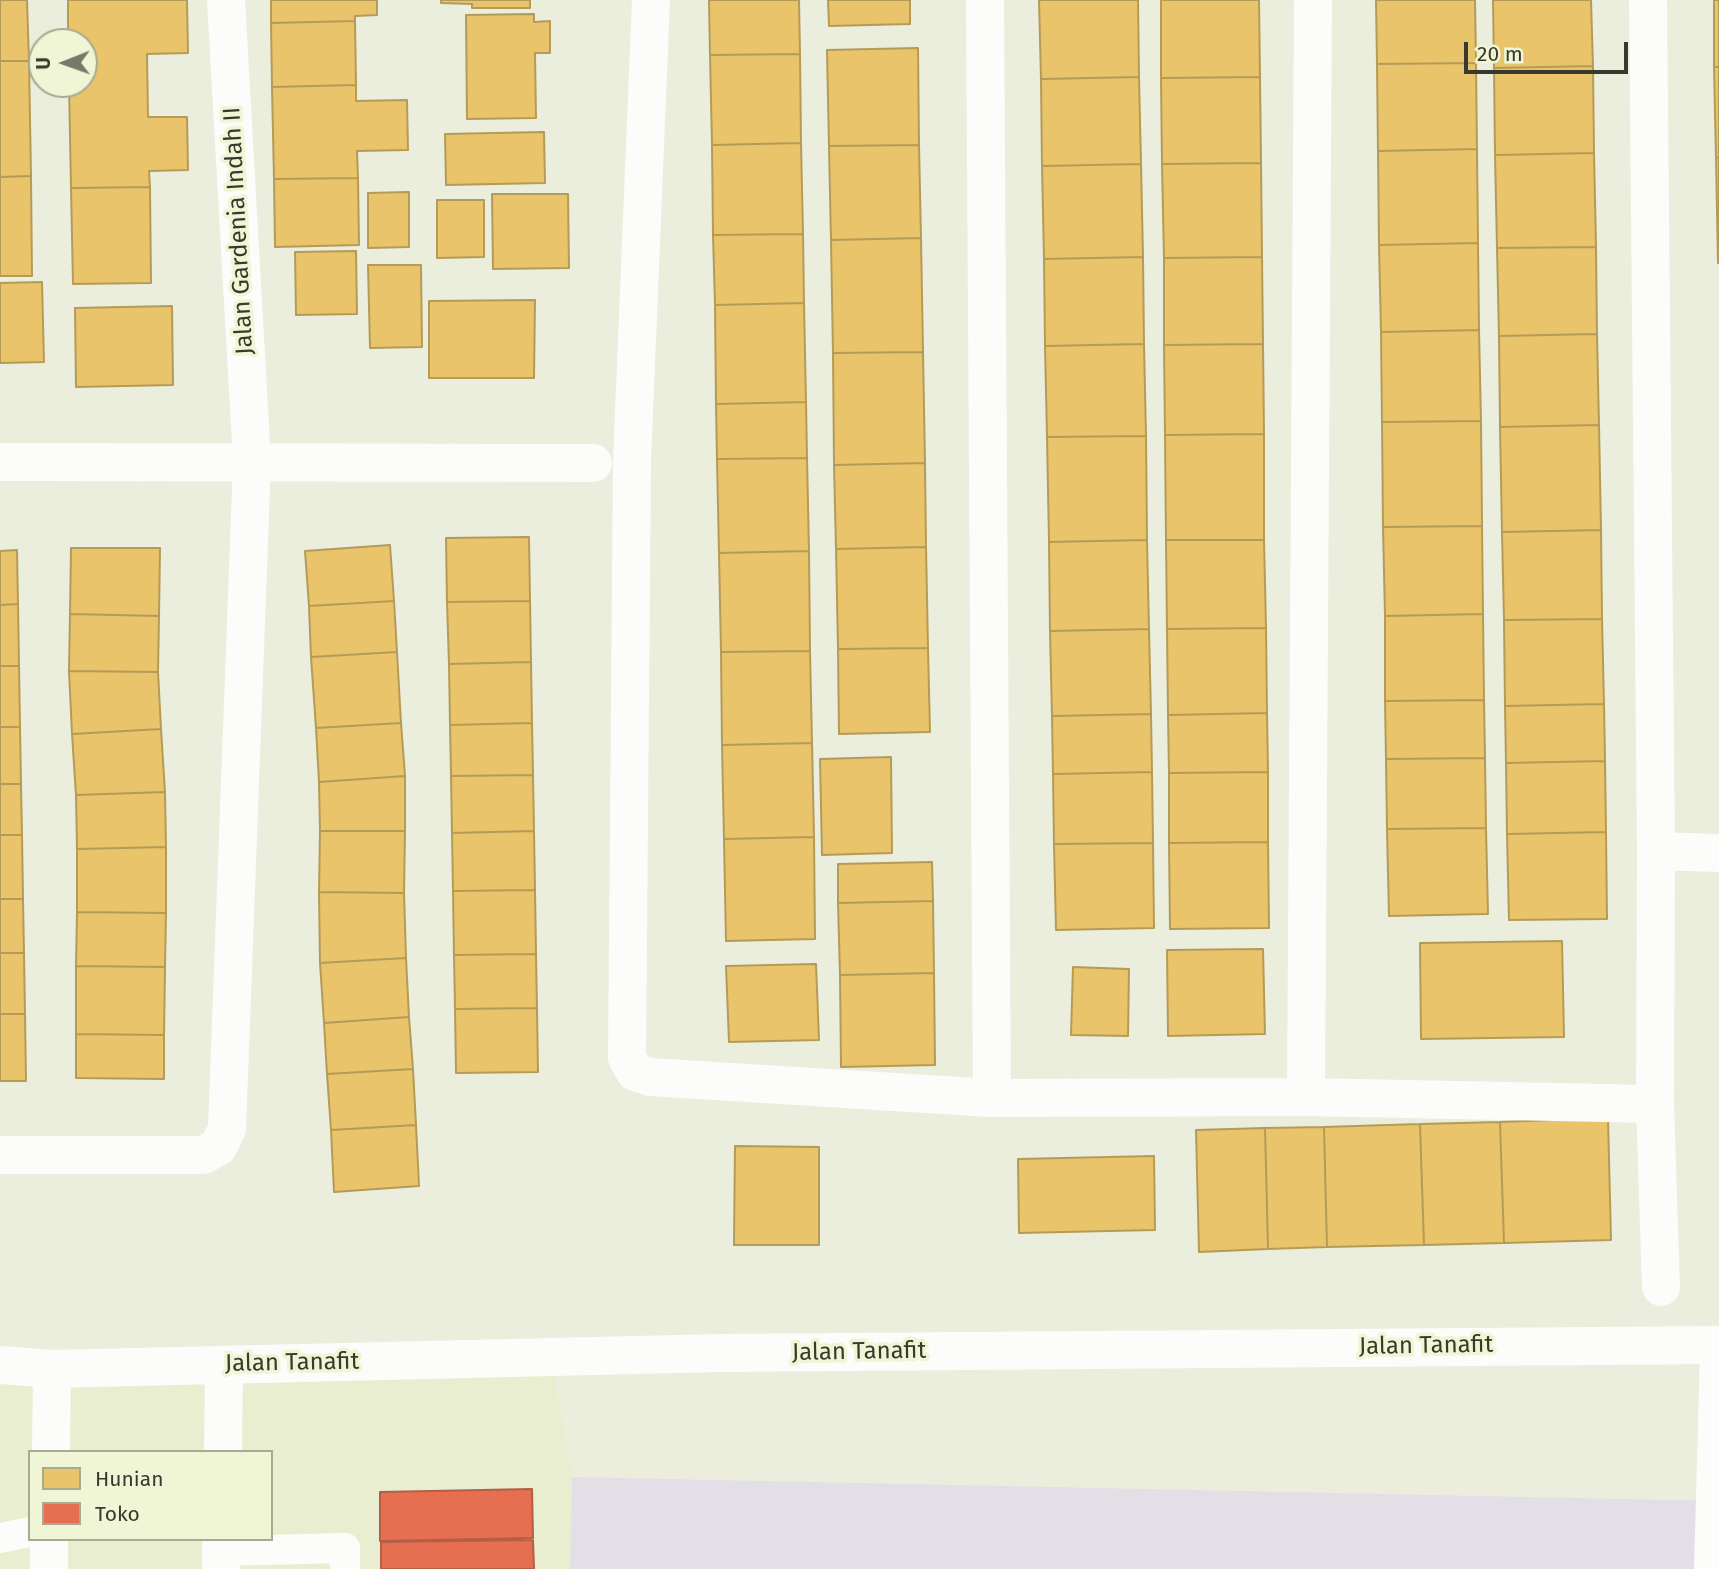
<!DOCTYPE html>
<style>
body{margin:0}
#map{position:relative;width:1719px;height:1569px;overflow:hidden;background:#ebeedd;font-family:"Fira Sans",sans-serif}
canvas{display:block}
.legend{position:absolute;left:28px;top:1450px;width:245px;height:91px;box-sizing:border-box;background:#f0f6d5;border:2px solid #a6ab92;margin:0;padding:9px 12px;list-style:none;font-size:21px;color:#383a2d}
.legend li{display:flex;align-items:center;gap:14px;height:35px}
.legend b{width:35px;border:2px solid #a6ab92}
.north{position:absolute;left:28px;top:28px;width:70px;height:70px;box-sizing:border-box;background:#f0f6d5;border:2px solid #a6ab92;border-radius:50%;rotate:269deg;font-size:19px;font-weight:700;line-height:28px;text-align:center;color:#383a2d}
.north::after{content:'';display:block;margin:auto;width:24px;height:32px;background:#77796b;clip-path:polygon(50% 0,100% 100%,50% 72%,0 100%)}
.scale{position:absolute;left:1464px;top:42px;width:164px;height:32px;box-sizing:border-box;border:4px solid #383a2d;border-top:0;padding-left:9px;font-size:21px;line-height:24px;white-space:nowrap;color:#383a2d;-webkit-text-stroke:5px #f0f6d5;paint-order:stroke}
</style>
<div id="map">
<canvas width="1719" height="1569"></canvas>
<ul class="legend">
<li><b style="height:19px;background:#e9c46a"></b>Hunian</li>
<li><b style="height:19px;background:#e76f51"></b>Toko</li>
</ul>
<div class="north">U</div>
<div class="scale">20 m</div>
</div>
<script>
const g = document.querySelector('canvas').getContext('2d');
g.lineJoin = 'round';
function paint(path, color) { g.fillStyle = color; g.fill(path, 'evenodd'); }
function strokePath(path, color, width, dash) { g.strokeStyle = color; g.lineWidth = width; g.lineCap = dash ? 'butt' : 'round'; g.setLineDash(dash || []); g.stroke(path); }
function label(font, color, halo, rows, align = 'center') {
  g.font = font + ' "Fira Sans",sans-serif'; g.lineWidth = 7; g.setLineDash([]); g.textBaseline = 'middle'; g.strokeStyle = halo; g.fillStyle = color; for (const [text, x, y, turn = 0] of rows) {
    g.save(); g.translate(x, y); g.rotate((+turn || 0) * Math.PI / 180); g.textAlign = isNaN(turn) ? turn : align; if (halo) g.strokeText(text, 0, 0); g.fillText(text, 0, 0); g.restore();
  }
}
const built = new Path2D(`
 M0,1365L554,1373L572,1477L570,1569H0ZM30,1452H271V1539H30Z`);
const green = new Path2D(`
 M572,1477L1719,1501V1569H570Z`);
const homes = new Path2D(`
 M0,0H27L29,61H0Z
 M68,0H187L188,53L147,54L148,117H187L188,170L149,171L150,187L71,188L69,84H84V42H68Z
 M271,0H377V15L355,16V21L271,23Z
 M441,0H530V8H472V4L441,3Z
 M709,0H799L800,54L710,55Z
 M828,0H910V24L829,26Z
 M1039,0H1138L1139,77L1041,79Z
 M1161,0H1259L1260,77L1161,78Z
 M1376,0H1475L1476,63L1377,64Z
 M1493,0H1591L1593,66L1494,68Z
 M1714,0H1719V67H1714Z
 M534,14V22L550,21V53H535L536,118L467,119L466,15Z
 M355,21L356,85L272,87L271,23Z
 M918,48L919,145L829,146L827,50Z
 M800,54L801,143L712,145L710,55Z
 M0,61H29L31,176L0,177Z
 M1476,63L1477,149L1378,151L1377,64Z
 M1593,66L1594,153L1495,155L1494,68Z
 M1714,67H1719V157L1716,158Z
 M1139,77L1141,164L1042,166L1041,79Z
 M1260,77L1261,163L1162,164L1161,78Z
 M356,85V101L407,100L408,150L357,151L358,178L274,179L272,87Z
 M544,132L545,183L446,185L445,134Z
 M801,143L803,234L713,235L712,145Z
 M919,145L921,238L831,240L829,146Z
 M1477,149L1478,243L1379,245L1378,151Z
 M1594,153L1596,247L1497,248L1495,155Z
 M1719,157V263H1718L1716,158Z
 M1261,163L1262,257L1164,258L1162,164Z
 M1141,164L1143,257L1044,259L1042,166Z
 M31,176L32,276H0V177Z
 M358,178L359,245L275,247L274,179Z
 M150,187L151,283L73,284L71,188Z
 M409,192V247L368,248V193Z
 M492,194H568L569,268L493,269Z
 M437,200H484V257L437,258Z
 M803,234L804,303L715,305L713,235Z
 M921,238L923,352L833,353L831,240Z
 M1478,243L1479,330L1381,332L1379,245Z
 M1596,247L1597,334L1499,336L1497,248Z
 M356,251L357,314L296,315L295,252Z
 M1143,257L1144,344L1045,346L1044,259Z
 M1262,257L1263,344L1164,345V258Z
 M368,265H421L422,347L370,348Z
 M42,282L44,362L0,363V283Z
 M535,300L534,378H429V301Z
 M804,303L806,402L716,404L715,305Z
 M172,306L173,385L76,387L75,308Z
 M1479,330L1481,421L1382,422L1381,332Z
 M1597,334L1599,425L1500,427L1499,336Z
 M1144,344L1146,436L1047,437L1045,346Z
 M1263,344L1264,434L1165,435L1164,345Z
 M923,352L925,463L834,465L833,353Z
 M806,402L807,458L717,459L716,404Z
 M1481,421L1482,526L1383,527L1382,422Z
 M1599,425L1601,530L1502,532L1500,427Z
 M1264,434V540H1166L1165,435Z
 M1146,436L1147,540L1049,542L1047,437Z
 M807,458L809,551L719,553L717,459Z
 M925,463L926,547L836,549L834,465Z
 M1482,526L1483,614L1385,616L1383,527Z
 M1601,530L1602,619L1504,620L1502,532Z
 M529,537L530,601L447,602L446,538Z
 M1147,540L1149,629L1050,631L1049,542Z
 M1166,540H1264L1266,628L1167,629Z
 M390,545L394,601L309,606L305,551Z
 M926,547L928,648L838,649L836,549Z
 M71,548H160L159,616L70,614Z
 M17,550L18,604L0,605V551Z
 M809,551L810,651L721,652L719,553Z
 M394,601L397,652L311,657L309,606Z
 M530,601L531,662L449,664L447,602Z
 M18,604L19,666H0V605Z
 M70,614L159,616L158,672L69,671Z
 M1483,614L1484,700L1385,701V616Z
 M1602,619L1604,704L1505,706L1504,620Z
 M1266,628L1267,713L1168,715L1167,629Z
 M1149,629L1151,714L1052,716L1050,631Z
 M928,648L930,732L839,734L838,649Z
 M810,651L812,743L722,745L721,652Z
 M397,652L401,723L316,728L311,657Z
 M531,662L532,723L450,725L449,664Z
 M0,666H19L20,727H0Z
 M69,671L158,672L161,729L72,734Z
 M1484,700L1485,758L1386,759L1385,701Z
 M1604,704L1605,761L1506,763L1505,706Z
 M1267,713L1268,772L1169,773L1168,715Z
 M1151,714L1152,772L1053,774L1052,716Z
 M401,723L405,776L319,782L316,728Z
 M532,723L533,775L451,776L450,725Z
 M0,727H20L21,784H0Z
 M161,729L165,792L76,795L72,734Z
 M812,743L814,837L724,839L722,745Z
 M891,757L892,853L822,855L820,759Z
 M1485,758L1486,828L1387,829L1386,759Z
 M1605,761L1606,832L1507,834L1506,763Z
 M1152,772L1153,843L1054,844L1053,774Z
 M1268,772V842L1169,843V773Z
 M533,775L534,831L452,833L451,776Z
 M405,776V831H320L319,782Z
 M0,784H21L22,835H0Z
 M165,792L166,847L77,849L76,795Z
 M1486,828L1488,914L1389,916L1387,829Z
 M320,831H405L404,893L319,892Z
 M534,831L535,890L453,891L452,833Z
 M1606,832L1607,919L1509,920L1507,834Z
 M0,835H22L23,899H0Z
 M814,837L815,939L726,941L724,839Z
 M1268,842L1269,928L1170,929L1169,843Z
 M1153,843L1154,928L1056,930L1054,844Z
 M166,847V913L77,912V849Z
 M932,862L933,901L838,903V864Z
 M535,890L536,954L454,955L453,891Z
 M319,892L404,893L406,958L320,963Z
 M0,899H23L24,953H0Z
 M933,901L934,973L840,975L838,903Z
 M77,912L166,913L165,967L76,966Z
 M1562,941L1564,1037L1421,1039L1420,943Z
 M1263,949L1265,1034L1168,1036L1167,950Z
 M0,953H24L25,1014H0Z
 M536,954L537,1008L455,1009L454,955Z
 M406,958L409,1017L324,1023L320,963Z
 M816,964L819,1040L729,1042L726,966Z
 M76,966L165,967L164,1035L76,1034Z
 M1073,967L1129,969L1128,1036L1071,1035Z
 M934,973L935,1065L841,1067L840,975Z
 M537,1008L538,1072L456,1073L455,1009Z
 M0,1014H25L26,1081H0Z
 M409,1017L413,1069L327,1074L324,1023Z
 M76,1034L164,1035V1079L76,1078Z
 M413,1069L416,1125L331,1130L327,1074Z
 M1608,1118L1611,1240L1504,1243L1500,1122Z
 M1500,1122L1504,1243L1424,1245L1420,1124Z
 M1420,1124L1424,1245L1327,1247L1324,1127Z
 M416,1125L419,1186L334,1192L331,1130Z
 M1324,1127L1327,1247L1268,1249L1265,1128Z
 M1265,1128L1268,1249L1199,1252L1196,1130Z
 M735,1146L819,1147V1245H734Z
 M1154,1156L1155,1230L1019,1233L1018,1159Z`);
const shops = new Path2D(`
 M532,1489L533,1538L380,1541V1492Z
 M533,1540L534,1569H381V1542Z`);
const lane = new Path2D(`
 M0,1538L30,1532
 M221,1551L345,1548V1569`);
const street = new Path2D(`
 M651,0L632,461L627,1058L635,1072L650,1077L992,1098L1306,1097L1655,1104L1656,851L1648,0
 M985,0L992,1098
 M0,462L593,463
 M1656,851L1719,853
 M1306,1097L1313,0
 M1655,1104L1661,1287
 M0,1155H203L218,1147L227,1129L252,462L226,0
 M0,1365L52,1369L719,1353L1719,1345
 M51,1452L52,1369
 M223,1452L224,1365
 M49,1569V1539
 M221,1569V1539
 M1713,1569L1719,1350`);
const streetNames = [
 ["Jalan Gardenia Indah II",239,231,-93],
 ["Jalan Tanafit",1426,1346,-1],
 ["Jalan Tanafit",859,1352,-1],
 ["Jalan Tanafit",292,1363,-1]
];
paint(built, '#e9eed0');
paint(green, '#e4dfe7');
paint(homes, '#e9c46a');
strokePath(homes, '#b49b58', 2);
paint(shops, '#e76f51');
strokePath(shops, '#b25f46', 2);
strokePath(lane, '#fcfcfa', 30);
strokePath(street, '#fcfcfa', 38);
label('24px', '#383a2d', '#f0f6d5', streetNames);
</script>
